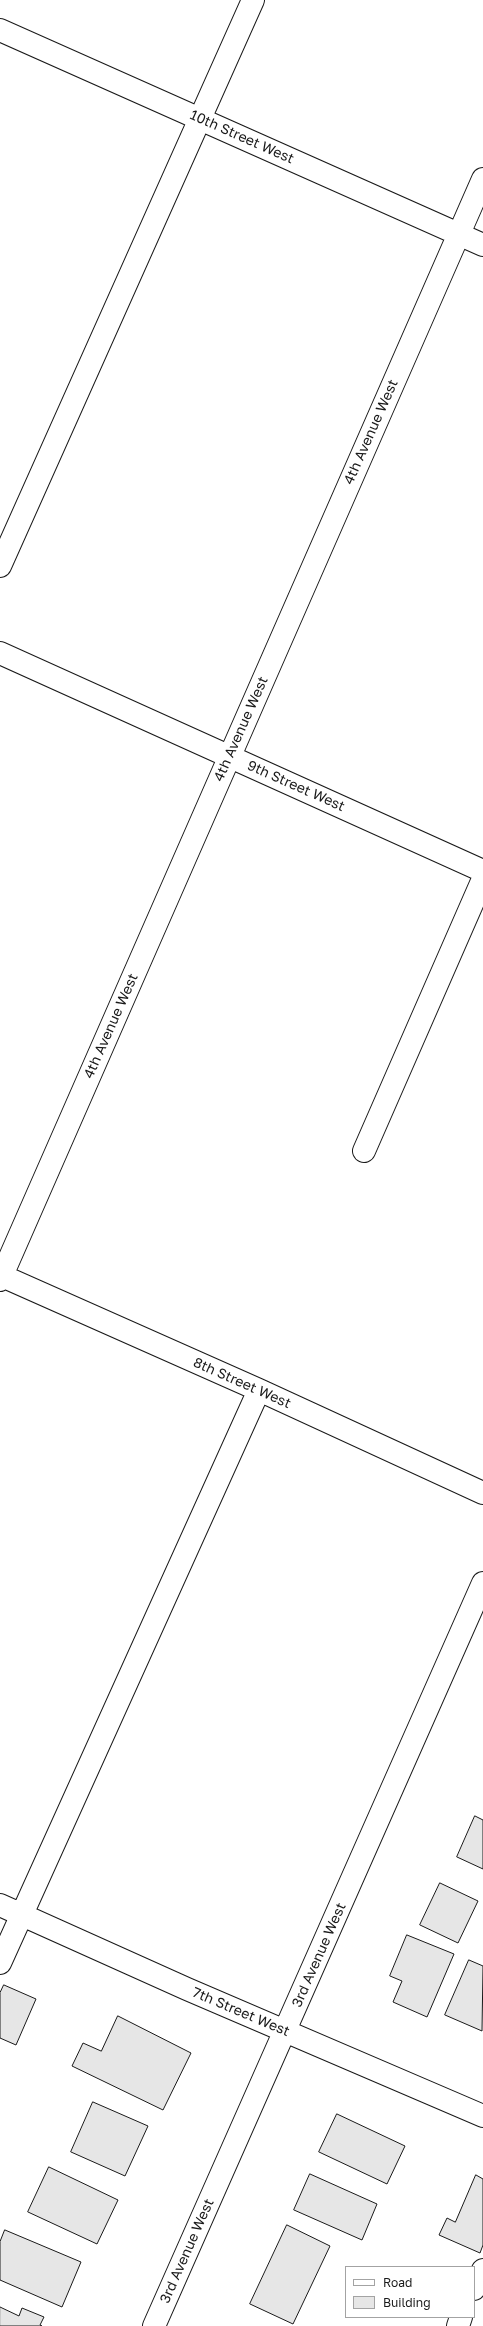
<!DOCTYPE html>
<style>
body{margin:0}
#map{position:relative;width:483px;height:2326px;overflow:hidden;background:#fff;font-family:"Golos Text",sans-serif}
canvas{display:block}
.legend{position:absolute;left:345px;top:2266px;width:130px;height:52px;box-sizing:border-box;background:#fff;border:1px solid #a3a3a3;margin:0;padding:5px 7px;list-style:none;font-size:12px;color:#1a1a1a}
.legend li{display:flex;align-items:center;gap:8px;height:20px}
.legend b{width:20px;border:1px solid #a3a3a3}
</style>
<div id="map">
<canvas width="483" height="2326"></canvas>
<ul class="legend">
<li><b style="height:5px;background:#fff"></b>Road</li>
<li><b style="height:11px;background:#e6e6e6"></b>Building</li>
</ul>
</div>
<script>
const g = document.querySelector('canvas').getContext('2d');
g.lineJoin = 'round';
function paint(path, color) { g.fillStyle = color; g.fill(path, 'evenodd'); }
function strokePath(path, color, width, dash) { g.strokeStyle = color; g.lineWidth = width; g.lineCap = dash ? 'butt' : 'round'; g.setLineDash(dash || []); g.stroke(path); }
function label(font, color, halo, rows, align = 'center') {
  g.font = font + ' "Golos Text",sans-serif'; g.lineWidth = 3; g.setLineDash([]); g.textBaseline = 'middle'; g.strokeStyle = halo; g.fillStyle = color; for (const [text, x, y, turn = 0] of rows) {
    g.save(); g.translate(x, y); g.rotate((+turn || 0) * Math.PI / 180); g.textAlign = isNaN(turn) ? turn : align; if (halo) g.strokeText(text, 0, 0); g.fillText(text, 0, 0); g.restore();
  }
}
const building = new Path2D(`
 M475,1816L483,1820V1869L457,1857Z
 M440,1883L478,1901L458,1943L420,1925Z
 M407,1935L454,1954L427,2017L393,2002L402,1981L390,1976Z
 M469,1960L483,1966L482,2031L445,2015Z
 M4,1985L36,1999L16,2045L0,2038V1993Z
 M118,2016L191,2053L163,2110L72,2066L83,2043L101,2051Z
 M93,2102L148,2126L125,2176L71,2152Z
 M337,2114L405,2146L387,2184L319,2152Z
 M49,2167L118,2200L97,2244L28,2212Z
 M310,2174L377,2204L362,2240L294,2210Z
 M476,2175L483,2179V2245L480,2253L439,2235L447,2218L455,2222Z
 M287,2225L330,2246L293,2324L250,2304Z
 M5,2230L81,2262L62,2307L0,2280V2242Z
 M0,2307L19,2316L22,2308L44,2317L40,2325L42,2326H0Z`);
const minor = new Path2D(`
 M0,30L483,245
 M0,566L253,0
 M0,653L483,871
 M364,1151L483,879
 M0,1275L259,1390L483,1493
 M0,1280L483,179
 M0,1905L187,1989L483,2116
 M0,1963L259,1390
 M474,2289L483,2270
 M154,2326L483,1583
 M458,2326L461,2317`);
const streetNames = [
 ["10th Street West",242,137,24],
 ["4th Avenue West",371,432,-66],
 ["4th Avenue West",241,729,-66],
 ["9th Street West",296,786,24],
 ["4th Avenue West",111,1026,-66],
 ["8th Street West",242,1383,24],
 ["3rd Avenue West",319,1955,-66],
 ["7th Street West",241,2012,23],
 ["3rd Avenue West",187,2251,-66]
];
paint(building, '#e6e6e6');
strokePath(building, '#1a1a1a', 1);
strokePath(minor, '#1a1a1a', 24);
strokePath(minor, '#fff', 22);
label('14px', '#1a1a1a', '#fff', streetNames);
</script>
